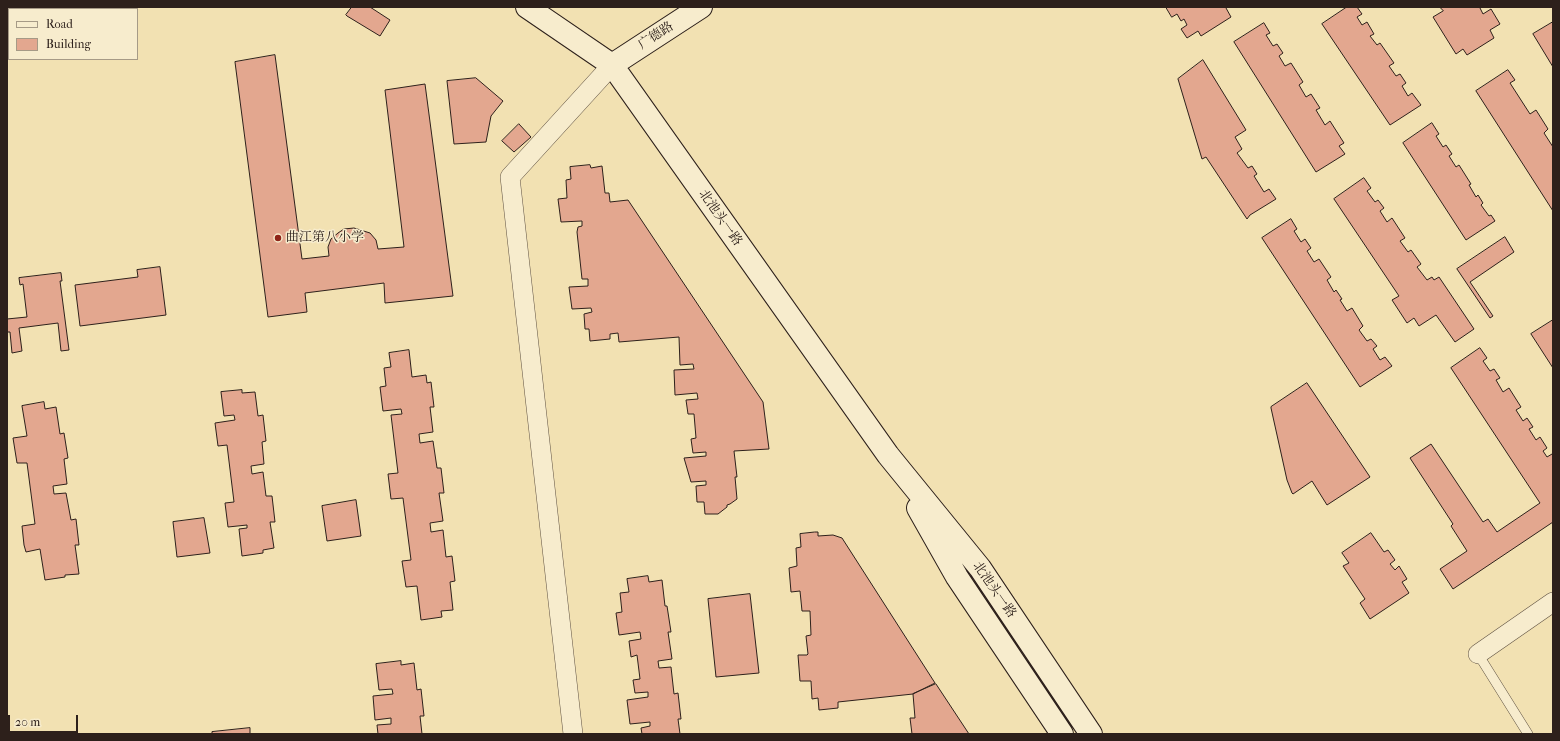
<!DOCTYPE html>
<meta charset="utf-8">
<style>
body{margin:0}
#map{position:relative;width:1560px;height:741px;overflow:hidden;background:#f2e1b2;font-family:"IM FELL French Canon",serif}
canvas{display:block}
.frame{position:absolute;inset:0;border:8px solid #2d201b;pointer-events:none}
.legend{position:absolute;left:8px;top:8px;width:130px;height:52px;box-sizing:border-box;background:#f7eccd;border:1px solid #a69a86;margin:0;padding:5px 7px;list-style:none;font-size:12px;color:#2d201b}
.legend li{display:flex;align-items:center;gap:8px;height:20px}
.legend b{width:20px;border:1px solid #a69a86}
.scale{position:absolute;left:8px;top:715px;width:70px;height:18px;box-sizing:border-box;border:2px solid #2d201b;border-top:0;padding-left:5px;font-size:12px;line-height:14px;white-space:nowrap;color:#2d201b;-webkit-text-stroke:3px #f7eccd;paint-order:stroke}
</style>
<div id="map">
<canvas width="1560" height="741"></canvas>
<div class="frame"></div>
<ul class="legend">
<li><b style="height:5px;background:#f7eccd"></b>Road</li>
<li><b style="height:11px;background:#e3a78f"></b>Building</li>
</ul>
<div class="scale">20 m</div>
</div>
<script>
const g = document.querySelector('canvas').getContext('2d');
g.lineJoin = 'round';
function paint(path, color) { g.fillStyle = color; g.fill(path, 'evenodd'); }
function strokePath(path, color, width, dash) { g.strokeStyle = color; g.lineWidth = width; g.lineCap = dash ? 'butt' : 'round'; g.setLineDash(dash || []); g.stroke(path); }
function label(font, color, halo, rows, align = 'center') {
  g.font = font + ' "IM FELL French Canon","Noto Serif SC",serif'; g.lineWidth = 3; g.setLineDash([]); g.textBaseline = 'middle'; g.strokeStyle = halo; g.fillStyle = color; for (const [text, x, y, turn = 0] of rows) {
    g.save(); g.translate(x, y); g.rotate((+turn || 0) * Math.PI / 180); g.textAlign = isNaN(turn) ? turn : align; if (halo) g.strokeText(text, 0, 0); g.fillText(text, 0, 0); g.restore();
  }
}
const building = new Path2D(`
 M352,7H370L390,20L380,36L347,16L346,15Z
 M1166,7H1227L1226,8L1231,17L1201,36L1198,31L1187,38L1181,29L1187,25L1184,19L1181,21L1177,14L1172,17Z
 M1347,7H1357L1362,14L1357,17L1362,25L1367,22L1374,34L1370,36L1377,45L1380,43L1394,63L1389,66L1396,76L1400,74L1406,83L1402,86L1408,96L1412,93L1421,105L1390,125L1322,24Z
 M1440,7H1481L1480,8L1483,14L1491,9L1500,24L1490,30L1494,38L1467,55L1463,49L1456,54L1433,17L1443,11Z
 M1553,22V67L1533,34Z
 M1264,23L1270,33L1266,35L1273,46L1277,44L1283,53L1279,56L1285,66L1291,63L1303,82L1299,85L1306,97L1311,94L1320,108L1316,110L1325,125L1330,121L1344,143L1339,146L1345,154L1316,172L1234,42Z
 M275,55L302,259L329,256L328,247L331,239L338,233L344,229L354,228L370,233L376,240L378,249L404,247L385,90L425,84L453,296L385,303L384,283L305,293L307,312L268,317L235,62Z
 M1203,60L1246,130L1235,137L1242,149L1237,153L1248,168L1252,166L1257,174L1254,176L1264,192L1269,189L1276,199L1250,215L1247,219L1206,157L1202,159L1178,79Z
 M1508,70L1515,80L1510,83L1530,114L1536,110L1548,129L1544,133L1553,147V211L1476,91Z
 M476,78L503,101L491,116L486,142L454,144L447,81Z
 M1432,123L1439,134L1436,136L1443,147L1446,145L1452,154L1449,156L1456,167L1459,165L1471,184L1469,185L1476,197L1478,195L1483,203L1481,205L1489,216L1491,215L1495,221L1466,240L1403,143Z
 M519,124L531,137L514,152L502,141Z
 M590,165L591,168L602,166L605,193H609L610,202L628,200L763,402L769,449L734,451L737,477H735L737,499L730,504L727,505V507L718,514H705L704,502H697L696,486L706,485V481L691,482L684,458L706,456V452L693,453L691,439L696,438L694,414H688L686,400L698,399L697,393L675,395L674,370L694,369L693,364L680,365L679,337L619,342L618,333L610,334V339L590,341L589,329H585L584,314L592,312L591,308L572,309L569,287L588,286V279H582L577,232L578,227L582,226V221L561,222L558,199L567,198L566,180L571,179L570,167Z
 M1364,178L1371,188L1367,191L1375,202L1378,200L1384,208L1380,211L1387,222L1392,218L1405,238L1400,241L1408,252L1411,250L1421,264L1417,267L1427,280L1432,277L1434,280L1439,277L1474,329L1455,342L1436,315L1419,326L1414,318L1407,323L1392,300L1399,296L1334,199Z
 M1291,219L1297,229L1294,231L1301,242L1305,239L1311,248L1307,251L1314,262L1319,259L1331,277L1327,280L1334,292L1336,290L1342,299L1340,300L1347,311L1352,308L1363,326L1359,330L1367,341L1371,339L1377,346L1373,349L1380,360L1385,357L1392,366L1360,387L1262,238Z
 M1505,237L1514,252L1470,282L1493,316L1490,318L1457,269Z
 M160,267L166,315L80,326L75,285L138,277L137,270Z
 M61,273L62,281H60L69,350L61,351L58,323L19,328L22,351L12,353L10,332H7V319L27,317L23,284L20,285L19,278Z
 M1553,320V368L1531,334Z
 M1480,348L1487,358L1483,361L1490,371L1494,369L1500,378L1496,380L1503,392L1509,388L1521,407L1516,410L1523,421L1527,418L1533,427L1529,429L1536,440L1540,437L1547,448L1543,451L1547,457L1552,454L1553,455V522L1453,589L1440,569L1467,551L1451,526L1453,524L1410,458L1431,444L1483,522L1488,519L1497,532L1540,503L1451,368Z
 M409,350L412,377L426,375L427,383L431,382L434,407H430L433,432L419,434L420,443L433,441L437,468H441L444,493H439L443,521L430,523L431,532L443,530L446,557L452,556L455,581L450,582L453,610L441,611L442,617L421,620L417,586L406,587L402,561L411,560L403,498L391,499L388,474L398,473L391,415L402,414L401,409L383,411L380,387L386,386L384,368L391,367L389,353Z
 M1307,383L1370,477L1327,505L1312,481L1293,494L1292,493L1287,480L1271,408V407Z
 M242,390V393L255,392L258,416L263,415L266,441L262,442L264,464L251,466L252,474L263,472L266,496H272L275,522H270L274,548L263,550V553L242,556L239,529L247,528V525L228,527L225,503L234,502L227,445L218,446L215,423L235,420L234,415L224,416L221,392Z
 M44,402L45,409L56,407L60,434L64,433L68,458L64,459L67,484L53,486L54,494L66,493L71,520L76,519L79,545H75L79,574L65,575V577L45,580L40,549L26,552L24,545L22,526L35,524L27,463H17L13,438L27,436L22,406Z
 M356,500L361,536L327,541L322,506Z
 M204,518L210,553L177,557L173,522Z
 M815,532H818V536L833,535L842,538L935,683L913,694L838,702V708L819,710L818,698L812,699L811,681H800L798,655H807L808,654L806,636L811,635L810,611H802L800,591L791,592L789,568L797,566L796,548L801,547L800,534Z
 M1371,533L1384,552L1388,550L1395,560L1390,564L1395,570L1399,566L1407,579L1402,582L1409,593L1370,619L1360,603L1365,599L1343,566L1349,563L1342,553Z
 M648,576L649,582L662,580L665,606H667L671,632H668L672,659L658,661L659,668L671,667L674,694L678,693L681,719H678L680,734H642L641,728L650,726V722L630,724L627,700L648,697V692L635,693L633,680L640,679L637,655L631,657L629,641L641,639L640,632L619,635L616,613L622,612L620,593L629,592L627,579Z
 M750,594L759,673L716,677L708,599Z
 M401,661V665L414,663L417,690L421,689L424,716H420L422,734H378L377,725L391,724V718L375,720L373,696L393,694L392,689L379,690L376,664Z
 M936,684L969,734H912L910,718H915L913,694Z
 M250,728V734H212V732Z`);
const lane = new Path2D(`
 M1478,654L1528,734`);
const street = new Path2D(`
 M1478,654L1553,602
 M573,734L510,177L612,65`);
const secondary = new Path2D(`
 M527,7L612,65L888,455L980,568L1091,734
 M612,65L701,7
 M918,508L957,577L1062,734`);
const markers = [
 [278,238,4,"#8f2418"]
];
const streetNames = [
 ["广德路",656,36,-33],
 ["北池头一路",720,218,55],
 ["北池头一路",994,590,55]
];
const poiNames = [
 ["曲江第八小学",286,238]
];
paint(building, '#e3a78f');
strokePath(building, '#2d201b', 1);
strokePath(lane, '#5e5041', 10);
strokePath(street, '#5e5041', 20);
strokePath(secondary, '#2d201b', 24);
strokePath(lane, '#f7eccd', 9);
strokePath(street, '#f7eccd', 19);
strokePath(secondary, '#f7eccd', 22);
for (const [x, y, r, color] of markers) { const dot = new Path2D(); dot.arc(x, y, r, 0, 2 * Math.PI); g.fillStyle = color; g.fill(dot); strokePath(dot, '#f7eccd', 1.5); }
label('13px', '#2d201b', '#f7eccd', streetNames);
label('13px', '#2d201b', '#f7eccd', poiNames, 'left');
</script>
